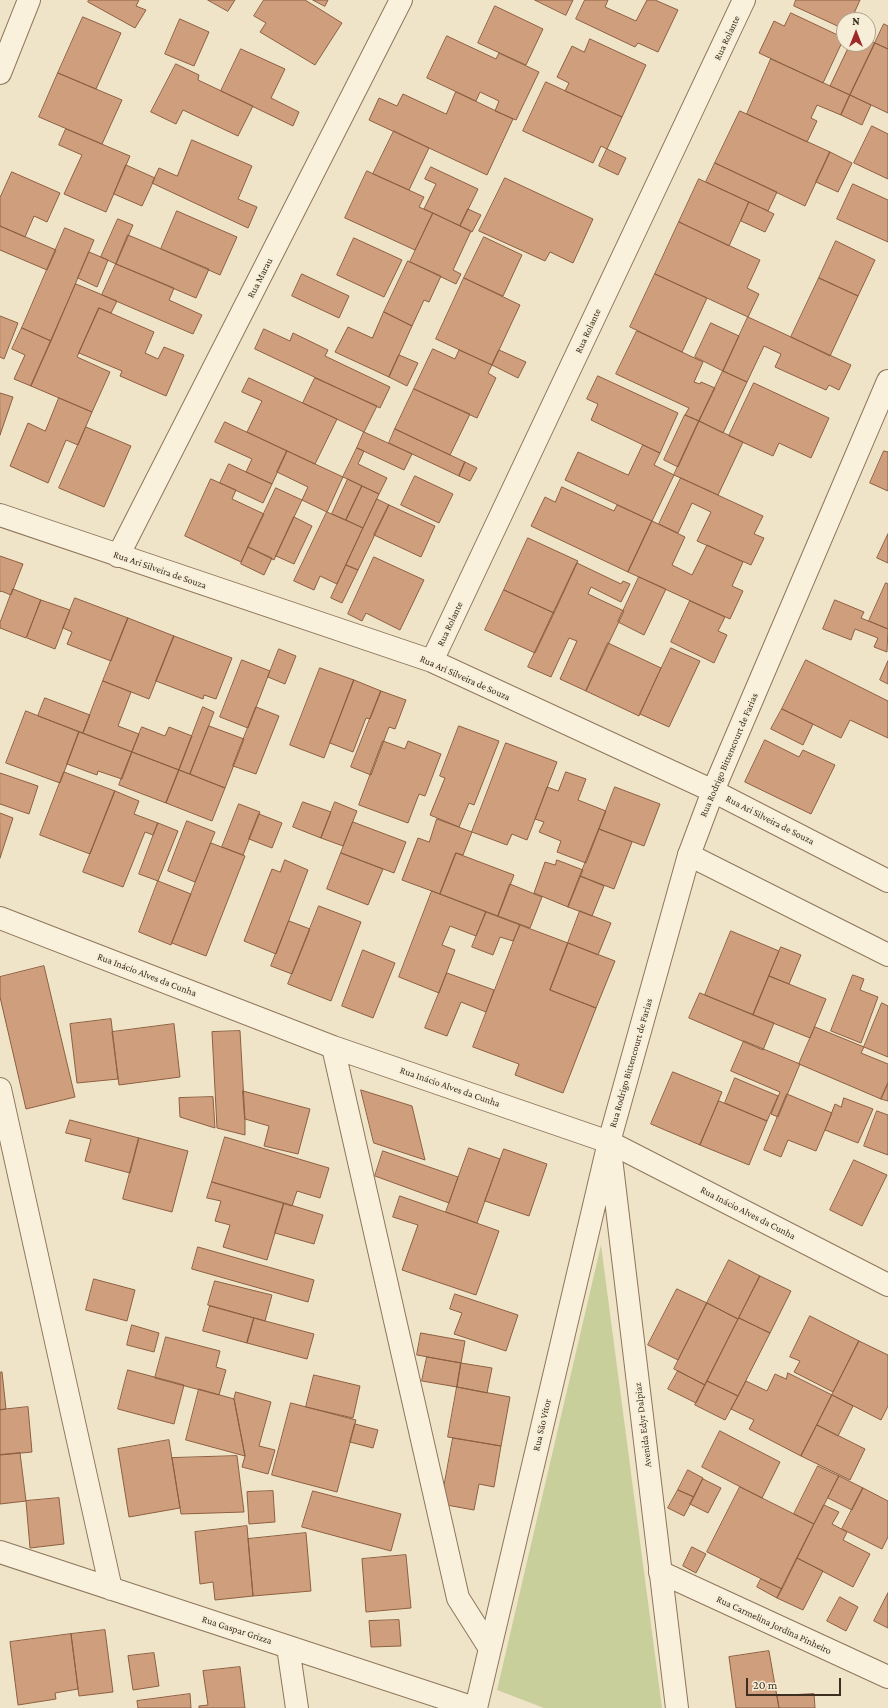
<!DOCTYPE html>
<meta charset="utf-8">
<style>
body{margin:0}
#map{position:relative;width:888px;height:1708px;overflow:hidden;background:#f0e4c8;font-family:"Crimson Pro",serif}
canvas{display:block}
.north{position:absolute;left:836px;top:12px;width:40px;height:40px;box-sizing:border-box;background:#f7eed8;border:1px solid #ada18e;border-radius:50%;rotate:0deg;font-size:11px;font-weight:700;line-height:16px;text-align:center;color:#3d2e20}
.north::after{content:'';display:block;margin:auto;width:14px;height:18px;background:#9e2a2b;clip-path:polygon(50% 0,100% 100%,50% 72%,0 100%)}
.scale{position:absolute;left:746px;top:1678px;width:95px;height:18px;box-sizing:border-box;border:2px solid #3d2e20;border-top:0;padding-left:5px;font-size:12px;line-height:14px;white-space:nowrap;color:#3d2e20;-webkit-text-stroke:3px #f7eed8;paint-order:stroke}
</style>
<div id="map">
<canvas width="888" height="1708"></canvas>
<div class="north">N</div>
<div class="scale">20 m</div>
</div>
<script>
const g = document.querySelector('canvas').getContext('2d');
g.lineJoin = 'round';
function paint(path, color) { g.fillStyle = color; g.fill(path, 'evenodd'); }
function strokePath(path, color, width, dash) { g.strokeStyle = color; g.lineWidth = width; g.lineCap = dash ? 'butt' : 'round'; g.setLineDash(dash || []); g.stroke(path); }
function label(font, color, halo, rows, align = 'center') {
  g.font = font + ' "Crimson Pro",serif'; g.lineWidth = 4; g.setLineDash([]); g.textBaseline = 'middle'; g.strokeStyle = halo; g.fillStyle = color; for (const [text, x, y, turn = 0] of rows) {
    g.save(); g.translate(x, y); g.rotate((+turn || 0) * Math.PI / 180); g.textAlign = isNaN(turn) ? turn : align; if (halo) g.strokeText(text, 0, 0); g.fillText(text, 0, 0); g.restore();
  }
}
const green = new Path2D(`
 M601,1245L662,1708H544L497,1690Z`);
const building = new Path2D(`
 M89,0H139L136,6L146,10L135,28L88,2Z
 M208,0H235L228,11Z
 M264,0H305L342,23L315,65L260,32L266,23L254,16Z
 M313,0H328L325,6Z
 M535,0H573L566,15Z
 M585,0H608L605,7L636,21L647,0H655L678,10L658,52L638,43L635,47L576,19Z
 M796,0H860L851,20H844V29L794,6Z
 M495,6L543,29L526,65L478,43Z
 M791,13L844,38L823,83L759,53L774,21L784,26Z
 M83,17L121,33L96,89L58,73Z
 M180,19L209,32L194,66L165,54Z
 M884,24L888,26V49L875,43Z
 M447,36L496,59L499,53L539,72L516,120L495,111L499,101L480,92L476,101L427,78Z
 M590,39L646,65L622,117L565,91L569,83L557,77L572,46L584,52Z
 M868,40L875,43L850,95L830,86L850,44H868Z
 M875,43L888,49V113L850,95Z
 M241,49L285,69L271,98L299,112L293,126L221,91Z
 M771,59L850,95L841,115L817,105L811,118L817,121L807,142L747,114Z
 M176,64L199,75L198,80L253,106L238,136L183,110L176,124L151,112Z
 M58,73L122,100L102,144L39,117Z
 M546,82L622,117L607,149L601,146L593,163L523,131Z
 M456,92L513,119L487,175L369,120L379,98L397,106L403,94L446,114Z
 M850,95L871,105L862,125L841,115Z
 M740,111L830,152L805,206L715,163Z
 M872,126L888,134V179L854,163Z
 M66,129L130,156L106,212L64,194L82,155L59,145Z
 M394,131L429,148L409,190L373,174Z
 M192,140L252,166L238,199L257,207L248,228L152,183L159,168L177,176Z
 M607,149L626,158L618,175L599,166Z
 M830,152L852,163L838,192L816,182Z
 M715,163L777,192L768,211L706,182Z
 M126,165L155,178L142,206L114,194Z
 M431,167L478,189L460,226L424,209L436,184L425,179Z
 M367,171L424,197L419,207L433,213L415,250L345,218Z
 M12,172L60,193L47,222L34,216L25,237L0,226V198Z
 M505,178L593,219L573,263L550,252L545,261L479,231Z
 M699,179L749,202L729,246L679,222Z
 M853,184L888,200V242L837,219Z
 M749,202L774,214L765,232L741,221Z
 M468,209L481,215L472,232L460,226Z
 M177,211L237,237L220,275L161,249Z
 M433,213L471,231L453,270L461,274L456,284L410,262Z
 M118,219L133,225L116,264L101,257Z
 M679,222L760,260L747,288L759,294L748,317L655,274Z
 M0,226L56,250L47,270L0,250Z
 M65,228L94,240L51,341L22,328Z
 M128,235L209,269L196,298L116,264Z
 M484,237L522,255L503,296L464,278Z
 M354,238L402,260L384,297L337,275Z
 M836,241L875,260L858,296L819,278Z
 M89,252L108,260L97,287L78,278Z
 M408,261L441,276L429,302L424,300L412,326L384,312Z
 M116,264L174,288L169,300L202,315L193,334L102,295Z
 M302,274L349,296L339,318L292,296Z
 M655,274L707,298L682,352L630,327Z
 M464,278L520,305L492,365L436,339Z
 M819,278L858,296L830,356L791,337Z
 M76,284L117,301L111,313L99,308L77,357L110,372L92,412L31,386Z
 M99,308L154,332L145,353L158,359L164,347L184,355L166,396L120,376L122,371L79,353Z
 M384,312L412,326L389,377L335,352L348,327L372,338Z
 M0,316L18,323L4,359L0,357Z
 M748,317L851,365L839,390L829,385L826,390L775,367L781,354L764,346L747,382L723,371Z
 M711,323L739,336L723,371L695,357Z
 M22,328L51,341L31,386L14,379L25,355L12,349Z
 M264,329L290,341L293,333L328,350L325,356L390,387L380,408L255,349Z
 M637,331L703,362L694,382L700,384L701,382L715,388L699,421L685,415L689,408L616,374Z
 M433,349L455,359L459,350L492,365L488,373L496,378L477,418L414,389Z
 M499,350L526,362L518,378L492,365Z
 M399,355L418,363L407,386L389,377Z
 M723,371L747,382L723,433L699,421Z
 M598,376L678,413L660,453L591,420L598,404L587,399Z
 M249,378L337,419L315,464L247,432L262,401L242,392Z
 M315,378L377,406L364,432L303,403Z
 M754,383L829,418L811,458L779,443L773,456L729,436Z
 M414,389L470,414L450,455L395,429Z
 M0,393L13,397L0,435Z
 M59,398L92,412L78,445L66,440L48,483L10,466L28,423L45,431Z
 M685,415L699,421L678,467L664,460Z
 M699,421L743,442L718,495L674,475Z
 M225,422L287,451L272,484L246,472L252,459L215,442Z
 M86,427L131,446L104,507L59,488Z
 M395,429L465,462L459,476L389,443Z
 M364,432L412,454L404,470L357,448Z
 M643,445L660,453L654,465L674,475L652,521L565,480L578,452L628,475Z
 M357,448L364,451L358,464L387,478L379,494L343,477Z
 M287,451L343,477L327,512L302,500L308,487L277,472Z
 M884,451L888,452V491L870,483Z
 M465,462L477,468L470,481L459,476Z
 M229,464L272,484L263,503L220,483Z
 M415,476L453,494L439,523L401,505Z
 M681,478L763,516L754,534L764,538L751,565L697,541L711,512L692,503L678,533L659,524Z
 M211,479L236,490L232,499L264,514L241,562L185,536Z
 M348,479L362,486L346,520L332,514Z
 M362,486L379,494L363,528L346,520Z
 M562,487L614,511L617,505L652,521L628,572L531,526L545,497L555,502Z
 M276,488L302,500L274,560L248,547Z
 M377,499L389,505L358,570L346,565Z
 M389,505L435,526L421,557L374,535Z
 M327,512L363,528L337,584L320,576L314,590L294,581Z
 M294,517L312,526L294,564L276,556Z
 M652,521L685,537L672,565L692,575L707,545L743,562L732,586L743,591L730,619L628,572Z
 M888,534V563L877,558Z
 M528,538L578,561L554,613L504,590Z
 M248,547L272,558L264,575L241,564Z
 M0,556L23,564L11,595L1,591L0,592Z
 M374,557L424,580L400,630L366,613L362,621L348,614Z
 M577,563L621,584L623,581L630,584L621,602L591,587L588,594L624,611L586,691L560,679L577,641L569,638L551,677L528,667Z
 M346,565L358,570L342,603L331,598Z
 M639,577L666,589L644,635L618,622Z
 M886,583L888,584V629L869,621Z
 M13,589L41,600L26,638L0,628V623Z
 M504,590L554,613L535,653L485,630Z
 M75,598L128,618L111,661L67,644L72,632L63,628Z
 M41,600L70,610L55,649L27,638Z
 M835,600L864,612L861,618L888,629L887,652L874,647L878,638L855,629L851,640L823,629Z
 M690,601L725,617L718,631L727,635L714,663L671,642Z
 M128,618L174,636L149,699L103,681Z
 M174,636L232,658L216,699L204,695L203,699L156,681Z
 M608,643L661,668L639,716L586,691Z
 M671,648L700,661L669,727L640,714Z
 M279,649L296,656L285,684L268,677Z
 M242,660L270,671L248,728L220,717Z
 M806,660L888,701V738L850,720L841,738L782,709Z
 M888,661V684L880,680Z
 M320,668L354,680L324,758L290,745Z
 M354,680L381,691L370,719L366,718L353,752L330,743Z
 M103,681L131,692L118,726L139,734L132,752L83,733Z
 M381,691L406,700L395,729L389,727L371,775L351,767Z
 M45,698L90,715L83,733L38,716Z
 M203,707L214,712L190,774L179,770Z
 M256,707L279,716L256,774L233,766Z
 M782,709L813,724L803,745L771,729Z
 M26,711L79,732L60,783L6,763Z
 M209,726L244,739L225,788L190,774Z
 M459,726L499,741L474,805L469,803L459,827L430,815L445,778L440,776Z
 M142,727L165,736L169,727L192,736L179,770L132,752Z
 M79,732L132,752L122,779L98,771L97,775L67,764Z
 M765,740L799,757L803,750L835,765L811,814L745,782Z
 M383,741L405,749L408,741L441,754L425,796L419,794L408,823L359,805Z
 M506,743L557,762L527,840L512,834L507,845L472,832Z
 M132,752L179,770L166,803L119,785Z
 M179,770L225,788L212,821L166,803Z
 M64,772L115,791L90,854L40,835Z
 M566,772L586,779L578,800L606,811L586,863L557,852L561,841L539,832L544,822L535,819L547,787L558,791Z
 M0,773L38,786L29,814L0,804Z
 M615,787L660,804L644,846L599,829Z
 M115,791L139,801L134,814L158,823L153,835L145,832L123,887L83,872Z
 M303,802L331,812L321,838L293,827Z
 M335,802L357,811L343,846L321,838Z
 M239,804L260,812L243,855L222,847Z
 M0,813L13,818L0,858Z
 M259,814L282,823L272,848L249,839Z
 M437,819L472,832L463,855L456,853L440,894L402,880L418,838L429,842Z
 M187,821L215,832L195,882L168,871Z
 M353,822L406,842L394,873L341,853Z
 M158,823L178,831L158,881L139,874Z
 M599,829L632,842L614,889L580,876Z
 M211,843L245,856L206,956L172,943Z
 M341,853L383,869L368,905L327,889Z
 M456,853L514,875L498,916L440,894Z
 M285,860L308,870L276,954L244,941L272,869L280,872Z
 M557,860L583,870L568,907L534,893L545,862L555,865Z
 M580,876L604,886L592,916L568,907Z
 M158,881L191,894L171,945L139,932Z
 M510,884L542,897L530,928L498,916Z
 M432,891L486,912L476,936L450,926L442,945L455,950L439,993L399,977Z
 M319,906L361,922L331,1001L288,984Z
 M580,911L611,923L598,955L568,943Z
 M486,912L520,925L513,941L500,937L493,955L472,947Z
 M289,921L310,929L292,974L271,966Z
 M520,925L568,943L550,990L596,1008L563,1093L515,1075L519,1064L473,1047Z
 M731,931L779,951L753,1015L705,995Z
 M568,943L615,961L596,1008L550,990Z
 M781,947L801,955L789,984L769,976Z
 M363,950L395,963L373,1018L342,1006Z
 M44,966L75,1097L26,1109L0,997V977Z
 M447,973L494,990L486,1012L461,1002L447,1036L425,1028Z
 M853,975L864,979L860,990L878,997L861,1043L831,1031Z
 M769,976L826,999L810,1038L753,1015Z
 M700,993L774,1023L763,1050L689,1018Z
 M882,1003L888,1006V1057L864,1047Z
 M111,1019L118,1079L77,1083L70,1024Z
 M174,1024L180,1077L119,1085L112,1032Z
 M815,1027L864,1047L861,1053L888,1064V1083L881,1099L799,1064Z
 M240,1031L245,1119V1135L217,1128L212,1032Z
 M744,1041L800,1064L778,1117L771,1114L780,1092L731,1071Z
 M673,1072L722,1092L700,1145L651,1124Z
 M735,1078L778,1096L767,1121L725,1103Z
 M888,1083V1101L881,1099Z
 M361,1090L412,1106L425,1160L374,1143Z
 M243,1091L310,1109L298,1154L264,1146L269,1126L245,1119Z
 M787,1094L832,1113L816,1151L788,1140L781,1157L764,1150Z
 M213,1097L215,1128L180,1117L179,1098Z
 M844,1098L873,1109L858,1143L825,1130L835,1104L841,1107Z
 M719,1101L767,1121L749,1165L700,1145Z
 M877,1111L888,1115V1155L864,1146Z
 M70,1120L139,1138L130,1173L85,1161L91,1139L66,1133Z
 M225,1137L329,1168L320,1198L297,1191L292,1206L212,1182Z
 M139,1138L188,1151L172,1212L123,1199Z
 M469,1148L500,1159L477,1223L446,1212Z
 M504,1149L547,1164L529,1216L485,1201Z
 M383,1151L458,1177L449,1203L375,1176Z
 M854,1160L887,1175L862,1226L830,1210Z
 M212,1182L284,1203L267,1260L223,1247L230,1225L215,1221L221,1201L207,1198Z
 M400,1196L499,1231L476,1295L402,1270L418,1225L393,1217Z
 M284,1203L323,1215L314,1244L275,1233Z
 M198,1247L314,1280L308,1302L192,1269Z
 M729,1260L760,1276L738,1319L707,1303Z
 M760,1276L791,1291L770,1333L739,1318Z
 M94,1279L135,1290L127,1321L86,1310Z
 M215,1281L272,1295L265,1321L208,1305Z
 M677,1289L707,1303L678,1360L648,1345Z
 M455,1294L518,1315L506,1351L454,1334L462,1313L450,1309Z
 M707,1303L738,1319L705,1385L674,1369Z
 M210,1306L254,1318L247,1343L203,1331Z
 M810,1316L859,1341L833,1392L794,1372L800,1361L790,1357Z
 M254,1318L314,1334L307,1359L247,1343Z
 M739,1318L770,1333L738,1396L707,1381Z
 M132,1325L159,1333L154,1352L127,1345Z
 M421,1333L465,1341L461,1363L417,1355Z
 M166,1337L220,1351L216,1367L226,1370L219,1395L155,1378Z
 M859,1341L888,1355V1406L881,1420L832,1395Z
 M427,1357L461,1363L457,1387L422,1381Z
 M461,1363L492,1368L487,1393L457,1387Z
 M128,1370L184,1385L174,1424L118,1409Z
 M678,1371L705,1385L696,1403L668,1389Z
 M2,1372L6,1409L0,1410V1373Z
 M788,1373L832,1395L801,1456L749,1429L754,1420L731,1409L746,1381L767,1391L775,1374L786,1379Z
 M314,1375L360,1386L353,1418L306,1407Z
 M707,1381L738,1396L725,1420L695,1405Z
 M457,1387L510,1397L501,1446L448,1437Z
 M199,1389L234,1399L245,1456L186,1440Z
 M236,1392L271,1402L259,1446L275,1450L268,1474L242,1467L245,1456L234,1399Z
 M832,1395L853,1406L838,1436L817,1425Z
 M291,1403L356,1420L337,1492L272,1475Z
 M28,1407L32,1452L0,1455V1410Z
 M355,1424L378,1430L373,1448L350,1442Z
 M817,1425L865,1449L850,1480L801,1456Z
 M720,1431L780,1462L762,1498L702,1467Z
 M453,1438L501,1446L494,1487L479,1484L474,1510L441,1504Z
 M169,1440L180,1508L129,1517L118,1449Z
 M20,1453L26,1501L0,1504V1455Z
 M237,1456L244,1512L181,1514L172,1458Z
 M818,1466L839,1476L814,1524L794,1514Z
 M688,1470L703,1478L694,1497L678,1490Z
 M839,1476L863,1488L852,1510L828,1498Z
 M703,1479L721,1488L708,1513L690,1504Z
 M740,1487L814,1524L782,1589L707,1552Z
 M863,1488L888,1501V1537L882,1549L842,1529Z
 M678,1490L694,1497L684,1516L668,1508Z
 M273,1491L275,1522L249,1524L247,1492Z
 M313,1491L401,1514L391,1551L302,1527Z
 M59,1498L64,1544L30,1548L26,1501Z
 M824,1505L839,1512L832,1524L847,1532L843,1540L870,1554L853,1587L797,1558Z
 M247,1526L253,1596L215,1600L213,1582L200,1584L195,1532Z
 M306,1533L311,1591L253,1596L248,1539Z
 M692,1547L706,1554L696,1573L683,1566Z
 M406,1555L411,1608L366,1612L362,1559Z
 M797,1558L823,1571L803,1610L777,1598Z
 M761,1579L782,1589L777,1598L757,1587Z
 M888,1593V1628L874,1621Z
 M840,1597L858,1607L846,1631L827,1621Z
 M399,1620L401,1646L371,1647L369,1621Z
 M105,1630L113,1692L79,1696L71,1634Z
 M71,1634L78,1689L55,1693L56,1699L18,1705L10,1642Z
 M769,1651L779,1708H736L729,1657Z
 M154,1653L159,1686L133,1690L128,1656Z
 M240,1667L245,1708H199V1706L208,1705L203,1671Z
 M190,1694L191,1708H138L137,1701Z
 M814,1694L815,1708H779L777,1696Z`);
const minor = new Path2D(`
 M0,73L29,0
 M0,515L432,661L713,791L888,881
 M118,556L401,0
 M432,661L744,0
 M689,855L888,955
 M0,918L333,1047L609,1142L888,1285
 M333,1047L458,1598L489,1647
 M0,1089L111,1589
 M0,1552L474,1708
 M660,1572L888,1677
 M288,1647L297,1708`);
const tertiary = new Path2D(`
 M611,1158L677,1708
 M476,1708L609,1142L689,855L713,791L888,381`);
const streetNames = [
 ["Rua Rolante",727,38,-65],
 ["Rua Marau",260,278,-63],
 ["Rua Rolante",588,331,-65],
 ["Rua Ari Silveira de Souza",160,570,19],
 ["Rua Rolante",450,624,-65],
 ["Rua Ari Silveira de Souza",465,678,24],
 ["Rua Rodrigo Bittencourt de Farias",729,755,-67],
 ["Rua Ari Silveira de Souza",770,820,27],
 ["Rua Inácio Alves da Cunha",147,975,21],
 ["Rua Rodrigo Bittencourt de Farias",631,1063,-74],
 ["Rua Inácio Alves da Cunha",450,1087,19],
 ["Rua Inácio Alves da Cunha",748,1213,27],
 ["Rua São Vítor",542,1425,-77],
 ["Avenida Edyr Dalpiaz",643,1425,-97],
 ["Rua Carmelina Jordina Pinheiro",774,1625,25],
 ["Rua Gaspar Grizza",237,1630,18]
];
paint(green, '#c9cf9b');
paint(building, '#cf9f7d');
strokePath(building, '#8d5f41', 1);
strokePath(minor, '#8d765c', 24);
strokePath(tertiary, '#8d765c', 24);
strokePath(minor, '#faf1dc', 22);
strokePath(tertiary, '#faf1dc', 22);
label('10px', '#3d2e20', '#f7eed8', streetNames);
</script>
